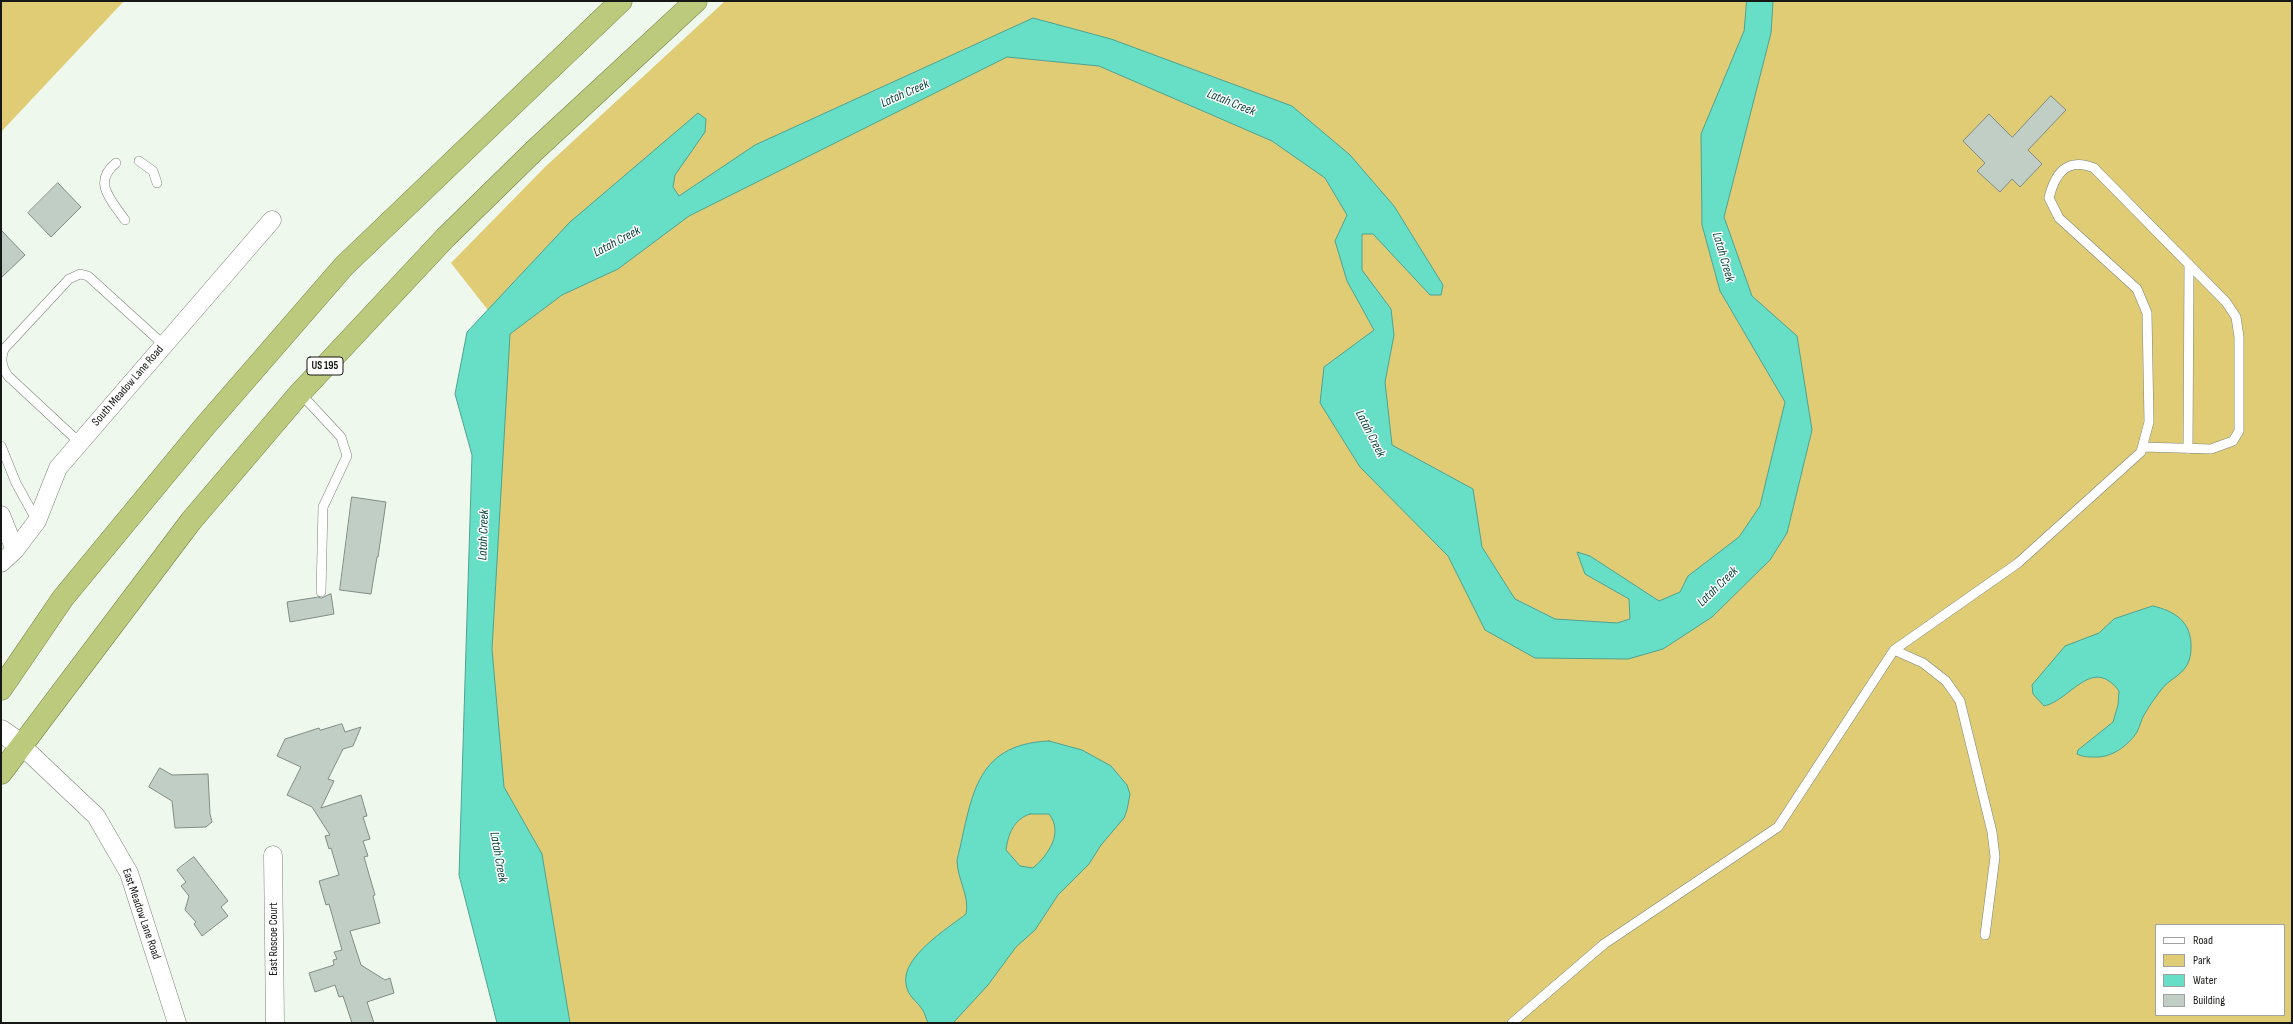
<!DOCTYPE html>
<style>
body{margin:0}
#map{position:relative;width:2293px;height:1024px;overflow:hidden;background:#eff8ec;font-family:"Sofia Sans Condensed",sans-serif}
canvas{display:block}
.frame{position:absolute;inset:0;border:2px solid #151814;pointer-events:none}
.legend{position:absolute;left:2155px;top:924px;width:130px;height:92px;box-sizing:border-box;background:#fff;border:1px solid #a1a3a1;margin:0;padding:5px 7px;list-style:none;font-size:12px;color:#151814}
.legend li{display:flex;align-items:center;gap:8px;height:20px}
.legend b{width:20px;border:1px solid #a1a3a1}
</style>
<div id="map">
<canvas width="2293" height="1024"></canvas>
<div class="frame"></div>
<ul class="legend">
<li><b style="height:5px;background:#fff"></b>Road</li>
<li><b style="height:11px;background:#dfcc75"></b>Park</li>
<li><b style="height:11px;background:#67dfc6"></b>Water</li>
<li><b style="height:11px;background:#c1cec6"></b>Building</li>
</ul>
</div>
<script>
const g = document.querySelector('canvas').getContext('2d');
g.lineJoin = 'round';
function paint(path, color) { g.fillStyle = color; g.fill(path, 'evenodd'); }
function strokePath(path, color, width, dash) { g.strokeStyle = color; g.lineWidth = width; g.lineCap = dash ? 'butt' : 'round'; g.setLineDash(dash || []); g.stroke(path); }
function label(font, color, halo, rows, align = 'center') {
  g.font = font + ' "Sofia Sans Condensed",sans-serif'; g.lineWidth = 3; g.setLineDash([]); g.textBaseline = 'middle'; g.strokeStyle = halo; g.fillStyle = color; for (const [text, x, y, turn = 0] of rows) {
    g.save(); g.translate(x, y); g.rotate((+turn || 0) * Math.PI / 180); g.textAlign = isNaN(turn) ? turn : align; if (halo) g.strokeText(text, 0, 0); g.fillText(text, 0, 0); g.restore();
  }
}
const green = new Path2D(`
 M1,1H124L1,132Z
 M725,1H2292V1023H527L485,786L498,323L451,263L545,167ZM2156,925H2284V1015H2156Z`);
const water = new Path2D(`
 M1747,1H1773L1771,33L1724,217L1752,296L1797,336L1812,430L1787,533L1770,560L1712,617L1663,649L1628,659L1535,658L1485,630L1448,556L1360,467L1320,403L1324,367L1374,330L1347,281L1335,241L1347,215L1325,178L1272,141L1099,66L1007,57L689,216L618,269L562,295L510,334L492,649L504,787L542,854L570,1023H497L459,875L472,455L455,394L467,332L570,222L698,113L706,119L705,132L675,175L673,187L679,196L755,145L1033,18L1111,39L1292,106L1350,155L1394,206L1443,285L1441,295H1430L1373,234H1362V270L1391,309L1394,335L1385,382L1392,445L1473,489L1482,547L1515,599L1555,619L1617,623L1630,619L1629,599L1585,574L1577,552L1590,556L1659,601L1680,592L1688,576L1739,537L1760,506L1785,402L1720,291L1702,225L1701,134L1744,31Z
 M2153,606C2175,611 2192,622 2191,648C2191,653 2190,660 2187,665C2181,676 2168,680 2161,690C2155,698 2149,706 2144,715C2141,720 2140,726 2137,732C2128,746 2111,758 2095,757C2088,757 2083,757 2077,754L2078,750L2113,722L2118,705L2119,691C2092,655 2071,700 2044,706L2033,694L2032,685L2065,646L2099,633L2114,619Z
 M1049,741L1082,750L1111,766L1127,785L1130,794L1127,810L1124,818L1101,845L1089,864L1058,895L1035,930L1016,947L988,985L953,1023H928C926,1019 925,1013 922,1009C916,1000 908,997 906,984C901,957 947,929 966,914C970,896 957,879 957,860C972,801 972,744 1049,741ZM1030,814H1049C1064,833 1048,855 1033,868L1020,866L1006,850C1008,834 1014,819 1030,814Z`);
const building = new Path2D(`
 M2051,96L2066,110L2028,150L2042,164L2020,187L2012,179L2000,192L1977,171L1985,163L1963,141L1989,114L2012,137Z
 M58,183L81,207L51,237L28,213Z
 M1,230L25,255L1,278Z
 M352,497L386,502L378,557H377L371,594L340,590Z
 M331,594L334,614L290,622L287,602L318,597L321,598Z
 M342,724L345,732L361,727L353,746L343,749L328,779L334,781L321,808L361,795L367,816L363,817L370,839L363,841L368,856L364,857L375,895L373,896L380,923L350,931L361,965L385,980L390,978L394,993L367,1002L374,1023H352L343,996L339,997L335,985L315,992L309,973L334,965L333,960L337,959L334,952L342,950L329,904L326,905L319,881L339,875L331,848L329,849L325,836L330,835L312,807L287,795L301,767L277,756L285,739L319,728L320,730Z
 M160,768L172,775L208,774L210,814L212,822L206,827L175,828L172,801L149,787Z
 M194,857L228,901L221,907L228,916L202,936L194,924L196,922L185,910L189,896L181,886L186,882L177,870Z`);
const service = new Path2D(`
 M139,161L153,171L157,183
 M116,163C92,182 111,200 125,220
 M300,393L341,437L347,456L323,507L321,592
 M80,443L8,376C2,367 0,360 4,349L69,279L80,274L88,276L164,345
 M1,446L16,483L37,521
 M2188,449L2189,264
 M1894,650L1923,663L1946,681L1960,701L1992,832L1995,857L1985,935
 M1512,1023L1604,944L1778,827L1894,650L2018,563L2141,452L2149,422L2147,313L2137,289L2059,218L2049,198C2055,173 2067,157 2094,168L2226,302L2236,317L2239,337V431L2233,441L2211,449L2143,447`);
const minor = new Path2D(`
 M1,515L15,550
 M1,563L15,550L37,521L58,468L272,220
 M21,745L96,816L129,873L177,1023
 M273,855L275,1023`);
const tertiary = new Path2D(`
 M1,731L21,745`);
const trunk = new Path2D(`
 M1,689L63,598L205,426L344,266L621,1
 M1,773L191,521L300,393L445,238L535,150L696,1`);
const shields = [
 [325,366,36]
];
const shieldNames = [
 ["US 195",325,366]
];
const streetNames = [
 ["South Meadow Lane Road",128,386,-49],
 ["East Meadow Lane Road",141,914,71],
 ["East Roscoe Court",274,939,-90]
];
const waterNames = [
 ["Latah Creek",905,94,-24],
 ["Latah Creek",1231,103,22],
 ["Latah Creek",617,242,-28],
 ["Latah Creek",1723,257,74],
 ["Latah Creek",1370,434,63],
 ["Latah Creek",484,535,-88],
 ["Latah Creek",1718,587,-44],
 ["Latah Creek",498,857,80]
];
paint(green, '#dfcc75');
paint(water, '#67dfc6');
strokePath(water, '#4ea391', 1);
paint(building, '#c1cec6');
strokePath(building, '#808c84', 1);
strokePath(service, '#7c847a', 10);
strokePath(minor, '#7c847a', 19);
strokePath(tertiary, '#7c847a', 23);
strokePath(trunk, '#778343', 23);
strokePath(service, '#fff', 9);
strokePath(minor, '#fff', 18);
strokePath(tertiary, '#fff', 22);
strokePath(trunk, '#bcca7e', 22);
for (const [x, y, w] of shields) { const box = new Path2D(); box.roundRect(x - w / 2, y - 9, w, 18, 3); g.fillStyle = '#fff'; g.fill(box); strokePath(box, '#151814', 1); }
label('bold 11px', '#151814', null, shieldNames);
label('12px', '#151814', '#fff', streetNames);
label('italic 13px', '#023d33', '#fff', waterNames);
</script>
